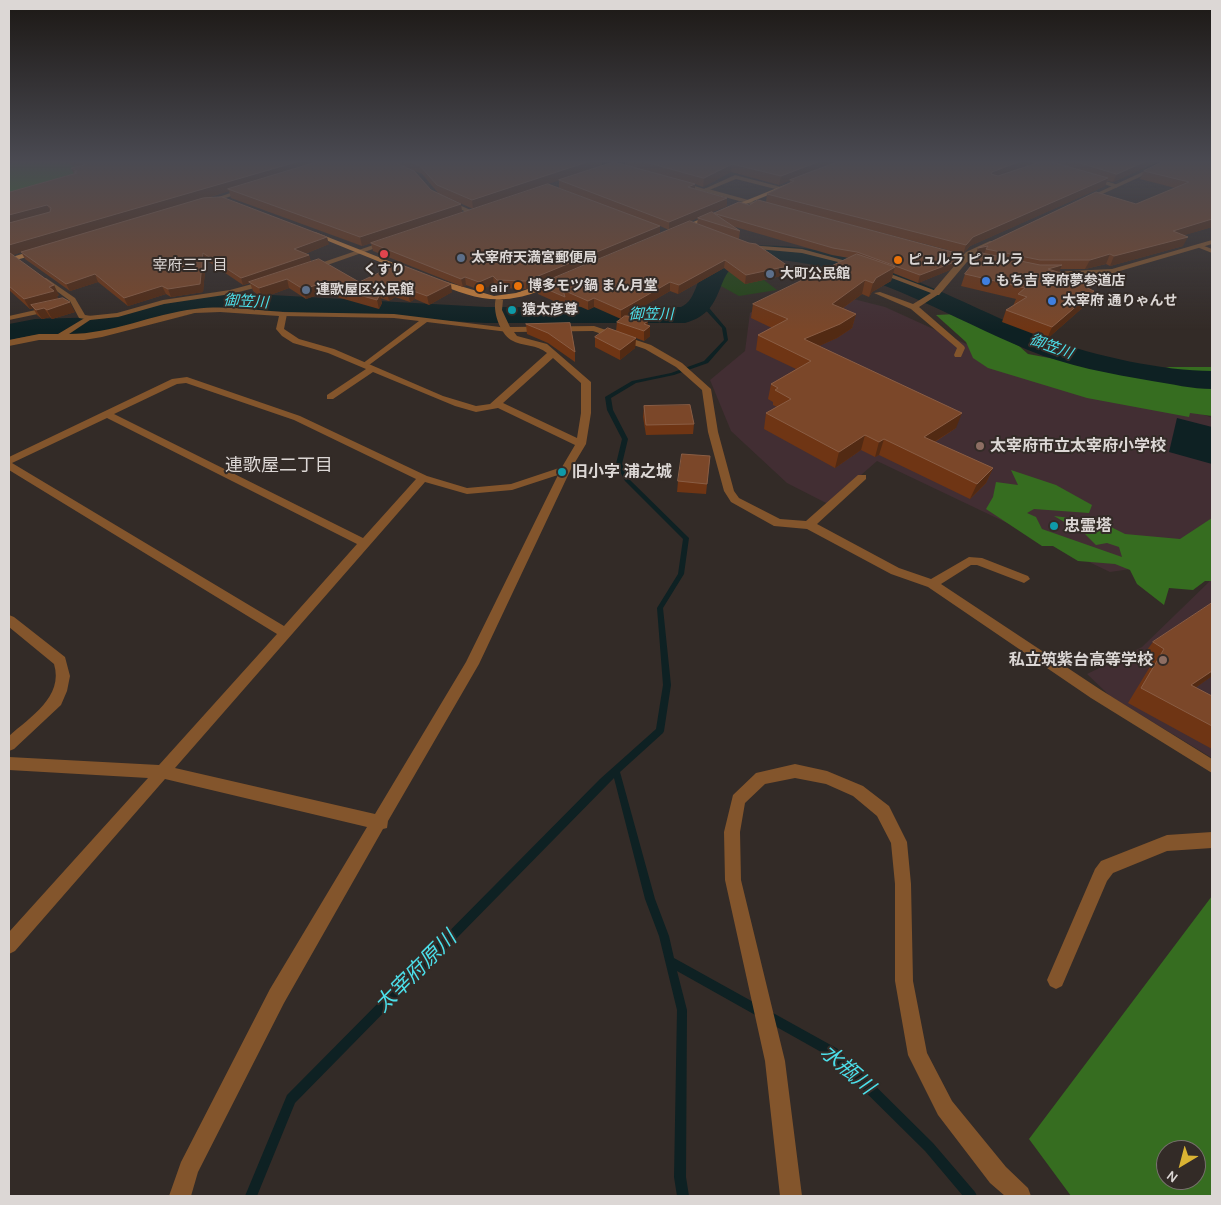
<!DOCTYPE html>
<meta charset="utf-8">
<style>
body{margin:0}
#map{position:relative;width:1221px;height:1205px;overflow:hidden;background:#332b27;font-family:Karla,sans-serif}
canvas{display:block}
.frame{position:absolute;inset:0;border:10px solid #dcd7d5;pointer-events:none}
.north{position:absolute;left:1156px;top:1140px;width:50px;height:50px;box-sizing:border-box;background:#332b27;border:1px solid #77706d;border-radius:50%;rotate:217deg;font-size:14px;font-weight:700;line-height:20px;text-align:center;color:#dcd7d5}
.north::after{content:'';display:block;margin:auto;width:18px;height:22px;background:#dab333;clip-path:polygon(50% 0,100% 100%,50% 72%,0 100%)}
</style>
<div id="map">
<canvas width="1221" height="1205"></canvas>
<div class="frame"></div>
<div class="north">N</div>
</div>
<script>
const g = document.querySelector('canvas').getContext('2d');
g.lineJoin = 'round';
function paint(path, color) { g.fillStyle = color; g.fill(path, 'evenodd'); }
function strokePath(path, color, width, dash) { g.strokeStyle = color; g.lineWidth = width; g.lineCap = dash ? 'butt' : 'round'; g.setLineDash(dash || []); g.stroke(path); }
function label(font, color, halo, rows, align = 'center') {
  g.font = font + ' Karla,"Noto Sans JP",sans-serif'; g.lineWidth = 4; g.setLineDash([]); g.textBaseline = 'middle'; g.strokeStyle = halo; g.fillStyle = color; for (const [text, x, y, turn = 0] of rows) {
    g.save(); g.translate(x, y); g.rotate((+turn || 0) * Math.PI / 180); g.textAlign = isNaN(turn) ? turn : align; if (halo) g.strokeText(text, 0, 0); g.fillText(text, 0, 0); g.restore();
  }
}
const education = new Path2D(`
 M818,290L885,307L984,352L1183,406L1212,418V525L1166,564L1110,572L877,461L828,504L787,483L731,431L710,380L745,351L750,313L768,300Z
 M1212,579V758L1110,696L1087,674L1142,647Z`);
const green = new Path2D(`
 M742,263L777,290L739,296L719,285L724,275Z`);
const forest = new Path2D(`
 M9,161H114L73,174L71,179L9,194Z
 M957,314L1019,346L1028,354L1135,374L1170,367H1212V416L1190,413L1189,417L1087,398L988,368L973,358L966,342L936,315Z
 M1011,470L1056,485L1092,505L1089,513L1034,509L1027,513L1036,517L1042,529L1122,557L1119,547L1107,543L1096,545L1085,534L1054,516L1080,519L1093,518L1125,534L1180,539L1212,518V581H1205L1193,590L1169,588L1164,605L1137,584L1130,570L1115,564L1078,561L1053,546H1042L986,509L993,497L996,482L1018,485Z
 M1212,896V1196H1071L1029,1139ZM1166,1150H1196V1180H1166Z`);
const water = new Path2D(`
 M1177,418L1212,427V464L1169,452Z`);
const stream = new Path2D(`
 M701,303H705L726,328L728,340L708,363L674,375L636,383L611,398L613,410L628,439L622,464L629,479L689,538L684,574L663,608L671,685L664,731L663,733L620,772L655,899L669,936L674,958L838,1049L933,1143L975,1192L977,1196H963L925,1151L830,1057L677,971L687,1010L686,1177L689,1196H677L674,1177L677,1010L659,936L645,899L614,778L295,1103L257,1196H245L287,1095L600,779L656,729L663,685L657,608L678,574L683,539L625,481L616,464L622,439L607,410L605,397L632,381L671,373L704,361L724,340L722,328L701,305Z`);
const river = new Path2D(`
 M751,246C859,240 953,302 1049,339C1094,356 1164,371 1212,371V389C1192,389 1172,384 1152,381C1111,374 1067,366 1028,350C951,318 880,273 796,262C781,260 766,258 751,259C710,264 732,311 685,323H486L218,308L105,333L35,335L9,340V324L35,319L105,317L218,292L486,307H681C690,303 693,295 697,285C707,260 724,248 751,246Z`);
const service = new Path2D(`
 M1026,161H1035L1052,167L1049,169Z
 M735,175L781,187L782,188L779,190L736,179L707,191L702,190Z
 M1091,176L1118,185L1119,186L1116,188L1089,179Z
 M748,245L802,249L861,265L858,267L802,253L746,248V246Z
 M876,270H880L939,292V294L919,307L964,346L965,348L961,357H955L954,355L957,348L911,309L874,293L880,292L913,304L931,293L876,272Z
 M42,278H46L75,298L85,315L91,316V320L79,318L70,301L42,280Z
 M49,307H52V311L9,320V316Z
 M280,312L394,314L508,328L512,330L508,332L427,322L365,368L361,366L362,364L419,321L394,318L283,316H280Z`);
const pedestrian = new Path2D(`
 M677,182H681L708,190L705,192L677,184Z`);
const minor = new Path2D(`
 M1166,161H1175L1087,201L1082,200Z
 M245,188L247,191L213,202L210,200Z
 M705,188L770,206L771,207L768,209L703,191Z
 M446,199L475,212L476,213L471,214L444,202Z
 M388,240L390,241V243L313,270L306,268Z
 M990,241L996,242L972,256L939,295H933V291L966,252Z
 M1199,244L1212,249V253L1197,247V245Z
 M267,280H270V284L231,294L164,304L118,317L90,320L69,334C112,334 152,314 195,309C224,305 254,310 283,312L287,314L284,329L299,339L334,349L443,396L476,406L490,404L547,353C537,344 523,347 511,340C500,333 492,311 496,298L503,300L502,310L510,327L594,326L651,345L682,363L711,389L718,432L734,491L739,498L780,519L806,521L858,475H866V479L817,524L899,568L931,579L969,557L982,558L1028,576L1030,579L1024,583L977,565H971L941,584L1101,690L1212,759V773L1091,698L928,587L891,574L807,529L774,526L731,502L724,491L708,432L702,390L676,367L645,349L593,331L514,332L517,336L547,344L591,382V413L586,444L571,469L479,664L388,821L387,828L383,829L284,1003L198,1172L191,1196H169L181,1162L270,989L367,827L165,779L15,951L9,954V932L148,778L9,770V757L159,765L277,634L9,470V457L172,379L187,377L300,416L427,476L467,488L511,484L562,467L575,445L498,408L476,412L455,406L373,372L333,399H327V395L366,369L328,353L293,343L282,336L276,329L279,316L220,312L195,313L102,337L84,340H39L9,346V340L39,334H58L88,316L117,313L163,300L230,290ZM553,358L581,383V413L577,438L503,403ZM186,383L294,420L416,479L363,538L114,414L177,384ZM107,418L357,544L284,626L12,463ZM558,475L466,662L375,814L175,768L425,482L467,494L512,490Z
 M9,615L14,617L65,657L70,676L67,691L61,705L14,749L9,751V736C30,717 64,697 54,664L9,627Z
 M795,764L827,771L863,786L889,806L907,842L911,884L913,981L927,1053L952,1101L1006,1167L1028,1188L1031,1196H1005L990,1183L938,1115L908,1055L895,981V884L891,843L877,816L853,796L826,784L795,778L765,784L745,803L740,832L741,880L785,1061L802,1196H780L765,1061L725,880L724,832L733,795L756,773Z
 M1212,832V848L1167,851L1113,873L1107,881L1062,986L1056,989L1050,986L1047,980L1095,869L1101,861L1167,835Z`);
const tertiary = new Path2D(`
 M1212,240V244L1113,273L1050,276L1046,274L1050,272L1112,269Z
 M966,257L993,263L994,265L990,267L963,261V257Z`);
const primary = new Path2D(`
 M799,179L801,182L681,230L676,229Z
 M311,232H315L414,271L407,273L311,234Z
 M38,249H41V253L9,262V258Z
 M433,278L494,296L516,293L552,281L556,283C549,288 539,291 531,294C492,306 469,296 433,282Z`);
const wall = new Path2D(`
 M68,161H602V166L625,165V161H1032L1031,165L1014,171L1043,161H1160L1113,182L1107,181L1105,186L970,246L963,254L768,203L960,254L958,261L950,270L918,283L893,273L891,281L872,292L869,297L862,294L843,308L856,314L852,328L837,338L819,346L956,428L935,442L993,468L986,483L970,499L879,455L875,457L861,450L835,468L764,429L766,413L777,407L773,405V402L768,399L771,384L796,369L756,350L758,335L772,328L751,318L753,304L849,258L832,255L732,226L740,231L739,239L786,275L745,284L724,268L678,294L670,291L626,316L648,326L650,336L644,341L636,338L635,348L620,360L595,347V337L616,331L617,322L621,319L594,307L588,310L565,300V306L538,294L537,285L697,224L698,218L669,230L660,226L526,289L498,288L494,284L480,290L466,285L463,287L373,251L371,243L619,211L559,188V180L473,209L440,194L461,204L462,213L362,246L231,198L229,191L207,198L329,244L305,254L309,255L311,262L360,283L452,292L429,305L415,299L410,302L395,297L389,301L380,298L382,303L379,309L323,293L306,299L289,288L262,298L253,291L250,283L243,285L206,260L203,292L171,297L166,294L128,306L98,282L70,291L25,259L21,252L13,255L59,295L57,296L58,299L75,312L52,319L50,317L42,319L37,315L33,308L30,309L9,290V192H10L74,174L71,168L76,167L70,164ZM415,171L422,174L438,193L431,190ZM731,172L779,185L790,180V183L767,194L766,202L749,205L714,213L712,212L727,206L695,189V184L703,187Z
 M1212,161V227L1184,235L1183,246L1110,266L1106,264L1085,269H1060L1059,272L1093,283L1090,289L1094,291L1089,302L1047,339L1002,322L1006,310L1013,306L1016,299L961,286L965,274L979,256L975,257L978,248L1136,204L1175,188L1140,179L1144,171Z
 M570,323L575,352V362L548,343L527,334L526,324Z
 M644,406L694,424L693,434L646,435L643,417Z
 M710,456L706,494L677,492L678,481Z
 M1212,603V676L1195,688L1212,696V749L1128,703L1151,665L1141,658L1153,642Z`);
const shadedWall = new Path2D(`
 M300,161H330L228,189L229,191L9,256V245Z
 M590,161H602V166L473,209L472,200Z
 M820,161H840L779,185L781,176Z
 M1021,161H1032L1031,165L989,180L992,172Z
 M1146,161H1160L1113,182L1117,174Z
 M732,164L731,172L703,187L704,178Z
 M1108,178L1105,186L970,246L963,254L966,245L973,237Z
 M695,184V191L688,187Z
 M727,198V206L669,230V222Z
 M461,204L462,213L362,246L360,237Z
 M47,205L52,214L9,225V215Z
 M1212,219V227L1168,240L1173,231Z
 M660,226V233L526,289V281Z
 M327,237L329,244L297,257L294,249Z
 M1188,237L1183,246L1110,266L1114,256Z
 M988,246L986,249L983,256L975,257L978,248Z
 M203,253L206,260L203,292L171,297L168,289Z
 M960,254L958,261L950,270L918,283L920,275Z
 M1110,254L1106,264L1085,269L1090,260Z
 M309,255L311,263L243,285L241,278Z
 M725,260L724,268L678,294L679,285Z
 M1062,265L1057,277L1048,269Z
 M788,266L786,275L745,284L746,275Z
 M895,267L891,281L872,292L869,297L873,283L876,278Z
 M95,274L98,282L70,291L66,284Z
 M493,276L494,284L480,290L479,282Z
 M465,277L466,285L463,287L461,279Z
 M287,279L289,288L262,298L259,288Z
 M865,280L862,294L829,318L832,304Z
 M670,282V291L621,319V310Z
 M1093,283L1088,295L1087,288Z
 M320,284L323,293L306,299L303,289Z
 M451,284L452,292L429,305L427,296Z
 M54,285L59,295L57,296L59,301L31,305L33,308L30,309L24,299Z
 M162,286L166,294L128,306L124,298Z
 M394,289L395,297L389,301L387,292Z
 M413,291L415,299L410,302L408,294Z
 M1094,291L1089,302L1047,339L1052,327Z
 M380,294L382,303L379,309L377,300Z
 M594,298V307L588,310V301Z
 M70,302L75,312L52,319L47,310Z
 M44,308L50,317L42,319L36,310Z
 M856,314L852,328L837,338L801,354L804,339Z
 M648,321V328L650,326V336L644,341V324Z
 M636,338L635,348L620,360V350Z
 M962,413L956,428L918,452L924,437Z
 M865,435L861,450L835,468L839,452Z
 M884,439L879,455L875,457L879,442Z
 M993,468L986,483L970,499L977,484Z
 M1212,671V676L1177,701L1191,685Z`);
const building = new Path2D(`
 M78,161H300L9,245V223L50,212L51,208L47,205L9,215V192H10L77,173L74,172L77,171L71,168L85,165Z
 M320,161H391L414,171L431,190L461,204L360,237L228,189Z
 M409,161H590L472,200L437,185L420,166Z
 M642,161H820L781,176L732,164L704,178Z
 M840,161H1021L992,172L991,174L998,176L1043,161H1048L1108,178L973,237L966,245L767,194L794,181L790,180Z
 M1074,161H1146L1117,174Z
 M1164,161H1212V219L1173,231L1188,237L1114,256L1110,254L1090,260H1040L986,249L988,246L978,248L1096,192L1136,204L1189,182L1144,171Z
 M614,162L695,184L688,187L727,198L669,222L559,180Z
 M548,184L660,226L526,281L497,280L493,276L479,282L465,277L461,279L371,243Z
 M222,197L327,237L294,249L309,255L241,278L203,253L200,284L168,289L162,286L124,298L95,274L66,284L21,252L203,198Z
 M758,200L960,254L952,263L920,275L857,252L833,248L716,214L714,213L739,202L749,205Z
 M712,212L740,231L698,218Z
 M690,221L749,243L756,244L788,266L746,275L725,260L679,285L670,282L621,310L594,298L588,301L563,290L565,297L537,285Z
 M9,253H10L54,285L49,287L54,291L24,299L9,286Z
 M982,253L1040,265H1062L1048,269L1093,283L1087,288L1094,291L1052,327L1006,310L1027,297L1018,294L1025,288L965,274Z
 M857,254L895,267L876,278L873,283L865,280L832,304L856,314L840,324L804,339L962,413L924,437L993,468L977,484L884,439L879,442L865,435L839,452L766,413L791,399L775,390L778,388L771,384L811,361L758,335L788,319L753,304Z
 M319,259L380,294L377,300L320,284L303,289L287,279L259,288L249,282Z
 M399,264L451,284L427,296L413,291L408,294L394,289L387,292L360,282Z
 M63,298L70,302L47,310L44,308L36,310L31,305Z
 M625,316H632L648,321L644,324L650,326L644,331L617,322Z
 M570,323L575,352L548,333L526,324Z
 M608,328L636,338L620,350L595,337Z
 M690,405L694,424L646,425L644,406Z
 M682,454L710,456L707,484L678,481Z
 M1212,603V671L1191,685L1212,696V726L1141,688L1164,649L1153,642Z`);
const markers = [
 [384,254,5,"#e0444e"],
 [461,258,5,"#5c6f8a"],
 [898,260,5,"#e8710a"],
 [770,274,5,"#5c6f8a"],
 [986,281,5,"#3f7fe0"],
 [518,286,5,"#e8710a"],
 [480,288,5,"#e8710a"],
 [306,290,5,"#5c6f8a"],
 [1052,301,5,"#3f7fe0"],
 [512,310,5,"#0f9aa8"],
 [980,446,5,"#8d6e63"],
 [562,472,5,"#0f9aa8"],
 [1054,526,5,"#0f9aa8"],
 [1163,660,5,"#8d6e63"]
];
const farPoinames = [
 ["太宰府天満宮郵便局",471,258],
 ["ピュルラ ピュルラ",908,260],
 ["くすり",384,270,"center"],
 ["大町公民館",780,274],
 ["もち吉 宰府夢参道店",996,281],
 ["博多モツ鍋 まん月堂",528,286],
 ["air",490,288],
 ["連歌屋区公民館",316,290],
 ["太宰府 通りゃんせ",1062,301],
 ["猿太彦尊",522,310]
];
const farNeighbourhoodnames = [
 ["宰府三丁目",190,266]
];
const farWaternames = [
 ["御笠川",246,302,3],
 ["御笠川",651,315],
 ["御笠川",1051,347,20]
];
const poiNames = [
 ["太宰府市立太宰府小学校",990,446],
 ["旧小字 浦之城",572,472],
 ["忠霊塔",1064,526],
 ["私立筑紫台高等学校",1153,660,"right"]
];
const neighbourhoodNames = [
 ["連歌屋二丁目",279,466]
];
const nearWaternames = [
 ["太宰府原川",416,972,-45],
 ["水瓶川",847,1070,41]
];
paint(education, '#422e33');
paint(green, '#234516');
paint(forest, '#366d20');
paint(water, '#0e2123');
paint(stream, '#0e2123');
paint(river, '#0e2123');
paint(service, '#83552c');
paint(pedestrian, '#83552c');
paint(minor, '#83552c');
paint(tertiary, '#83552c');
paint(primary, '#ca803a');
paint(wall, '#6f3514');
paint(shadedWall, '#522a13');
paint(building, '#7b4729');
strokePath(building, '#8a5d44', 1);
const sky = g.createLinearGradient(0, 0, 0, 330);
sky.addColorStop(0, '#1c1815');
sky.addColorStop(0.49, '#4a4a52');
sky.addColorStop(1, '#4a4a5200');
g.fillStyle = sky;
g.fillRect(0, 0, 1221, 330);
for (const [x, y, r, color] of markers) { const dot = new Path2D(); dot.arc(x, y, r, 0, 2 * Math.PI); g.fillStyle = color; g.fill(dot); strokePath(dot, '#332b27', 2); }
label('bold 14px', '#dcd7d5', '#332b27', farPoinames, 'left');
label('15px', '#dcd7d5', '#332b27', farNeighbourhoodnames);
label('italic 15px', '#4cdfea', '#332b27', farWaternames);
label('bold 16px', '#dcd7d5', '#332b27', poiNames, 'left');
label('18px', '#dcd7d5', '#332b27', neighbourhoodNames);
label('italic 21px', '#4cdfea', '#332b27', nearWaternames);
</script>
